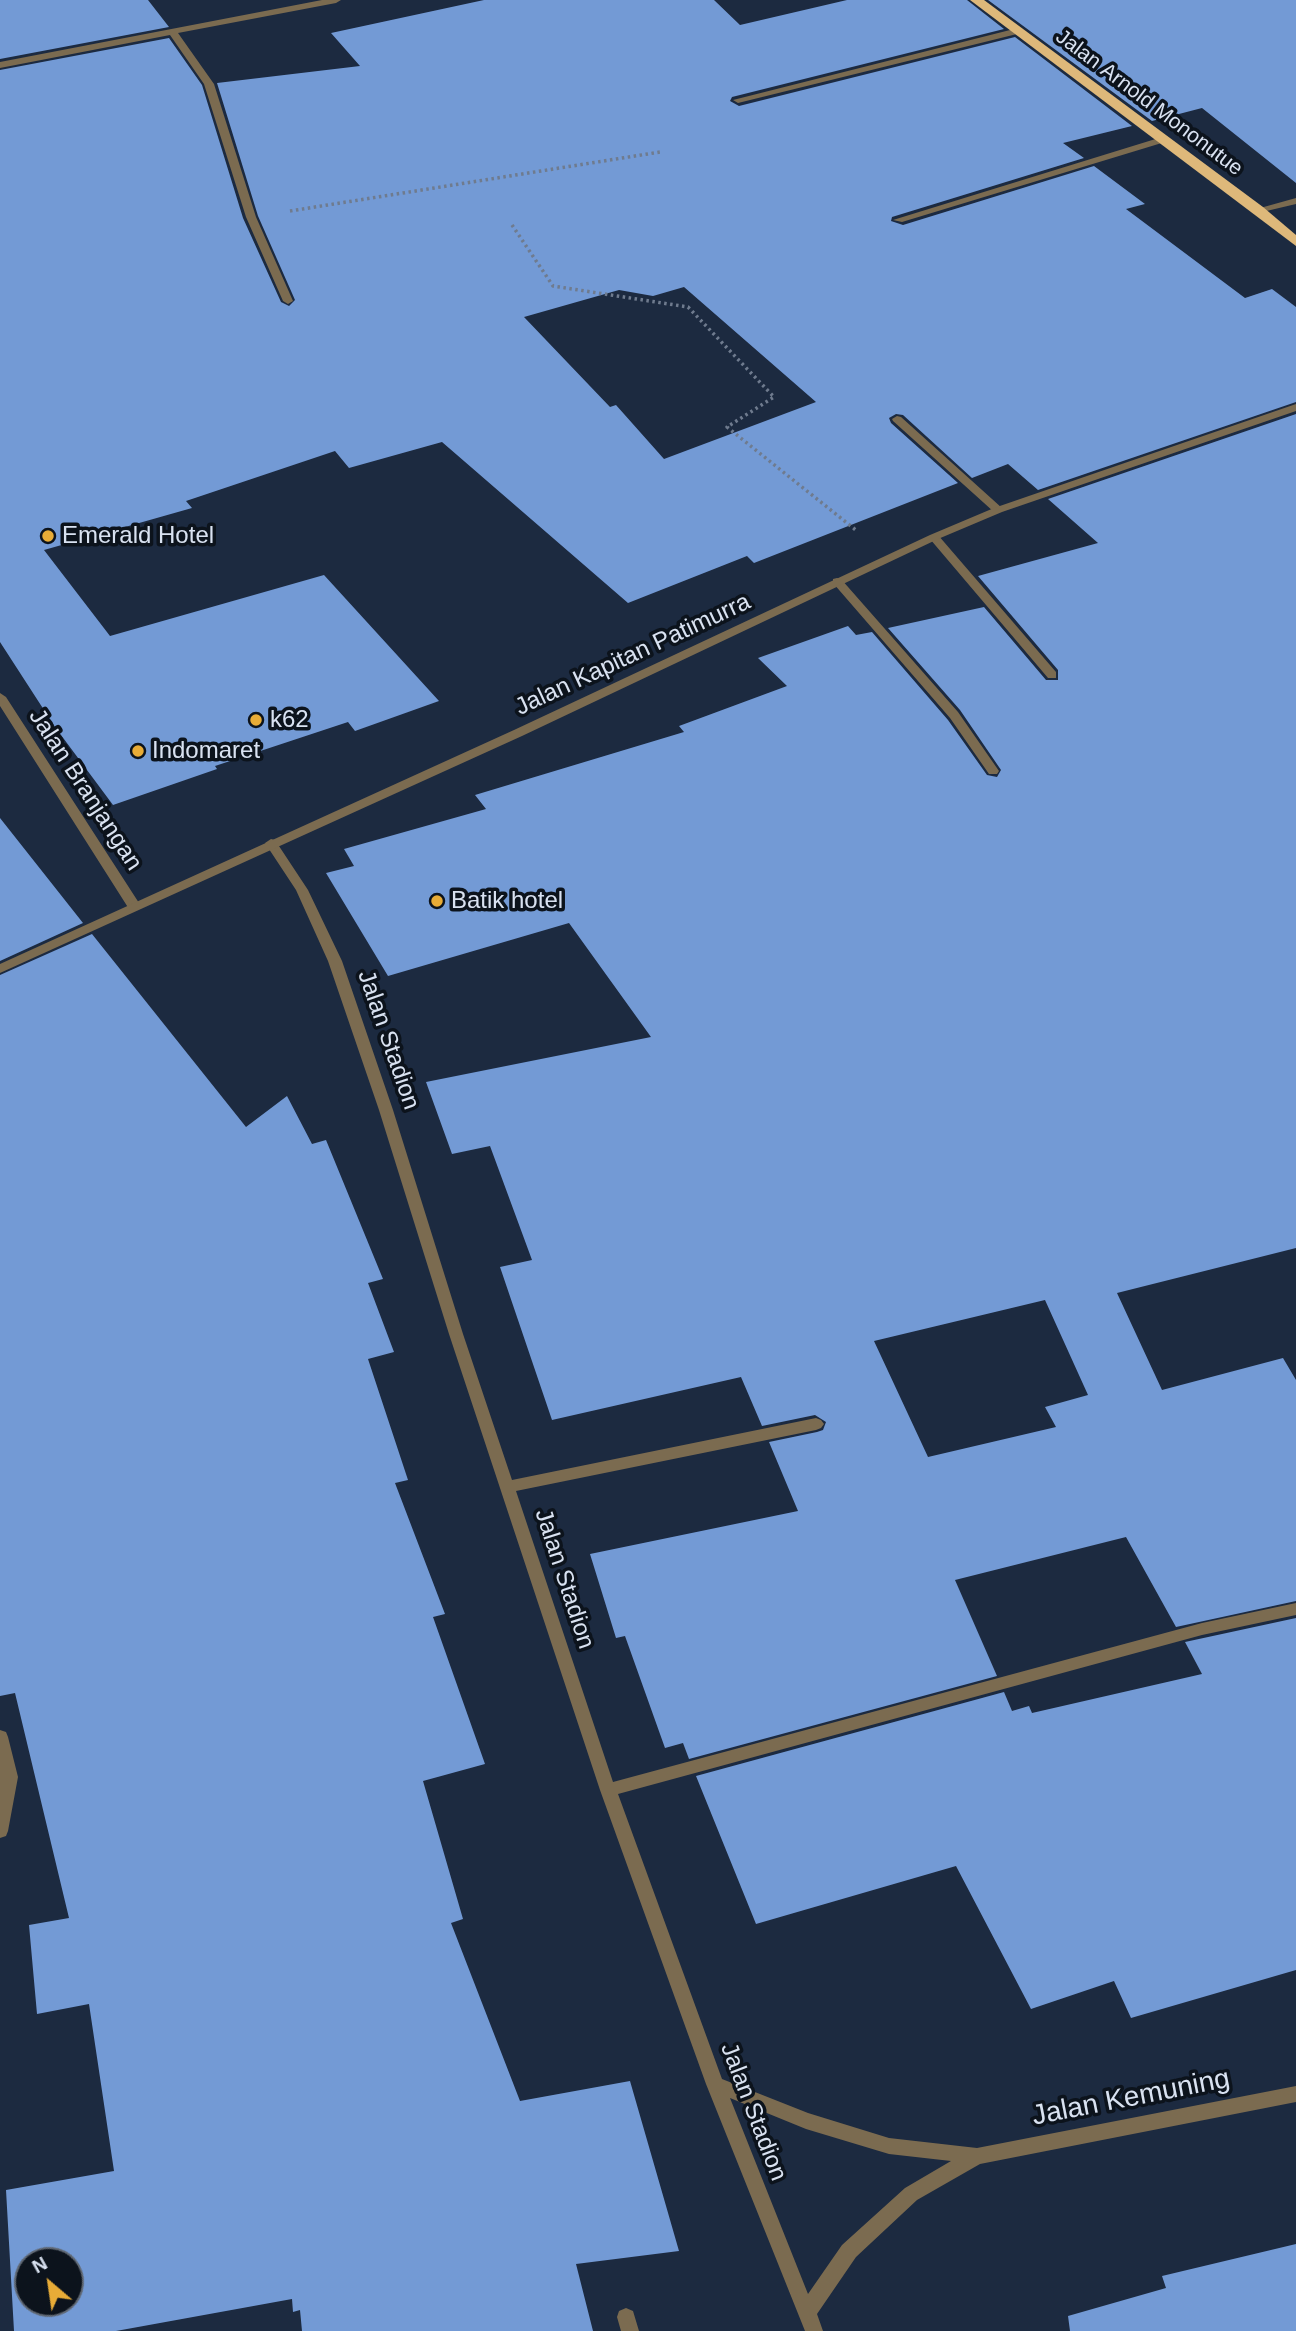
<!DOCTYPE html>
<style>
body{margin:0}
#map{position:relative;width:1296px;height:2331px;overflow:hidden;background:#1c2a40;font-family:Arial,sans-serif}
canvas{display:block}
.north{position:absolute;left:14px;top:2247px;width:70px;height:70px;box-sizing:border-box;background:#0c131c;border:2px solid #5e6671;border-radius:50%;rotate:331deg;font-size:19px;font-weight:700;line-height:28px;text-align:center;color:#d9e2f1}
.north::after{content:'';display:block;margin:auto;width:24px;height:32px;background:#e8ac37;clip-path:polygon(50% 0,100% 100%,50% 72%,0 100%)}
</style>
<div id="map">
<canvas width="1296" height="2331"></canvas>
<div class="north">N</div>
</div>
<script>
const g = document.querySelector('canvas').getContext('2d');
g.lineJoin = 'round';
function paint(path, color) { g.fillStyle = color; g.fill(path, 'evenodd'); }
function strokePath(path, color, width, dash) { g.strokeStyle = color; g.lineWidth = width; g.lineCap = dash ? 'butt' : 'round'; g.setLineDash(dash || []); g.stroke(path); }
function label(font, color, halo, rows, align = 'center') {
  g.font = font + ' Arial,sans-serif'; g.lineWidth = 7; g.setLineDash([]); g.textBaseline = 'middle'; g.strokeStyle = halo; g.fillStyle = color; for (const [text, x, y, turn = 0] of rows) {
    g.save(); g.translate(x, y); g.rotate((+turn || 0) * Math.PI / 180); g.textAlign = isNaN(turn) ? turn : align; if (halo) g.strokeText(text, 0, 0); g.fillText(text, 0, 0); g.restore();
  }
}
const building = new Path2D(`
 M0,0H148L169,27L0,59Z
 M484,0H714L740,25L847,0H967L1004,29L732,97L730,101L739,106L1015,37L1132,126L1063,143L1084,158L892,217L891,221L903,225L1094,166L1145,204L1126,209L1245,298L1272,289L1296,307V402L1038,490L1008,464L972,478L903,415L896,414L889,418L891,423L958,483L754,563L747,556L628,603L442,442L349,468L335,451L186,501L192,508L44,550L110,636L324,575L439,701L355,731L348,722L215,766L217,769L113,805L55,727L0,642V70L169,38L202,85L243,218L281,302L289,306L295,300L258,216L217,83L360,66L331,33ZM684,287L816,402L664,459L616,405L610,407L524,317L619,290L653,296Z
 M988,0H1296V183L1202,108L1152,121Z
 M1296,414V1248L1117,1293L1162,1390L1283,1358L1296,1380V1601L1176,1627L1126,1537L955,1580L997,1676L689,1759L683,1743L665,1748L625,1636L616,1638L590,1554L798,1511L769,1442L817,1432L823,1430L826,1422L815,1415L762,1426L741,1377L552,1420L500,1267L532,1260L490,1146L452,1154L426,1082L651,1037L569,923L388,976L326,873L354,866L344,849L486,809L475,795L684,732L679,726L787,686L758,658L848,626L856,635L872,632L948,720L987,775L997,777L1001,770L960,710L888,628L984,607L1046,680H1058V670L978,576L1098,543L1048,499ZM1045,1300L1088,1395L1045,1407L1056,1427L928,1457L874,1341Z
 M0,818L83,923L0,961Z
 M92,934L246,1127L287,1096L312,1144L326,1140L383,1279L368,1283L394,1352L368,1359L408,1480L395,1483L445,1614L433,1617L485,1764L423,1781L463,1919L451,1923L520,2101L630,2081L679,2251L576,2264L593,2331H302L300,2310L293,2312L292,2299L116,2331H14L6,2190L114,2171L89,2004L37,2014L29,1925L69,1918L15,1693L0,1696V975ZM28,2261H70V2303H28Z
 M1296,1618V1970L1131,2018L1114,1981L1031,2009L956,1866L756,1924L696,1776L1004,1692L1012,1711L1029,1706L1032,1713L1202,1674L1185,1642Z
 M1296,2244V2331H1070L1068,2316L1166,2288L1162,2276Z`);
const path = new Path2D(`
 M290,211L660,152
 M512,225L553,286L688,307L774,397L727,427L857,531`);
const service = new Path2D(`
 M1018,28L1021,29V33L738,103L733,100Z
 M1162,137L1167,140L1165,142L902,222L893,220Z
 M897,416L901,417L1002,508V512H994L893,421L892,419Z
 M837,578L841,579L958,712L999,771L997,774H989L950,718L833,583V579Z
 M626,2308L633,2311L639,2331H621L617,2317L619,2311Z`);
const minor = new Path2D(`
 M322,0H341L336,3L178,33L214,84L256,217L293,301L288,304L283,301L246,217L204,84L170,35L0,68V62Z
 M1296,198V204L1258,213L1253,210Z
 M934,534L938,535L1056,672V678H1048L930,539L928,537Z
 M0,693L6,697L139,903L140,906L139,909H129L0,706Z
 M271,839L275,840L308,890L342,961L393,1110L463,1334L512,1480L816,1418L821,1420L824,1424L821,1428L816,1430L516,1491L613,1782L1202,1623L1296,1603V1615L1202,1635L618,1794L722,2079L808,2113L889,2138L977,2148L1296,2086V2102L980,2164L917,2200L856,2257L817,2314L823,2331H805L706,2084L600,1790L449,1334L379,1110L328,961L296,890L265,843ZM730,2098L806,2129L889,2154L951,2161L905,2188L842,2245L808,2294Z
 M0,1730L6,1732L8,1737L18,1777L8,1831L6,1836L0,1838Z`);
const tertiary = new Path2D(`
 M1296,404V411L1002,512L938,539L522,736L0,973V964L514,730L930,535L994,508Z`);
const trunk = new Path2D(`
 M970,0H984L1263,207L1296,235V246Z`);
const markers = [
 [48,536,7,"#e8ac37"],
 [256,720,7,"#e8ac37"],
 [138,751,7,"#e8ac37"],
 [437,901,7,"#e8ac37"]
];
const farStreetnames = [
 ["Jalan Arnold Mononutue",1149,103,37]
];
const poiNames = [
 ["Emerald Hotel",62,536],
 ["k62",270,720],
 ["Indomaret",152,751],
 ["Batik hotel",451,901]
];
const streetNames = [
 ["Jalan Kapitan Patimurra",633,655,-25],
 ["Jalan Branjangan",85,790,57],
 ["Jalan Stadion",388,1040,71],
 ["Jalan Stadion",564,1579,72],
 ["Jalan Stadion",753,2112,69]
];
const nearStreetnames = [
 ["Jalan Kemuning",1131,2098,-11]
];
paint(building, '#739ad5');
strokePath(path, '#6f7b8e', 3.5, [2.5, 3.5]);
paint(service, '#7b6b50');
paint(minor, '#7b6b50');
paint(tertiary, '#7b6b50');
paint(trunk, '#deb87a');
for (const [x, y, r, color] of markers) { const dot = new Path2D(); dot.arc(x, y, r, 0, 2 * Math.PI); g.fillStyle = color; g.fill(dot); strokePath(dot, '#0c131c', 2.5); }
label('21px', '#d9e2f1', '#0c131c', farStreetnames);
label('24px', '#d9e2f1', '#0c131c', poiNames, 'left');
label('24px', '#d9e2f1', '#0c131c', streetNames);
label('28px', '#d9e2f1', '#0c131c', nearStreetnames);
</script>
